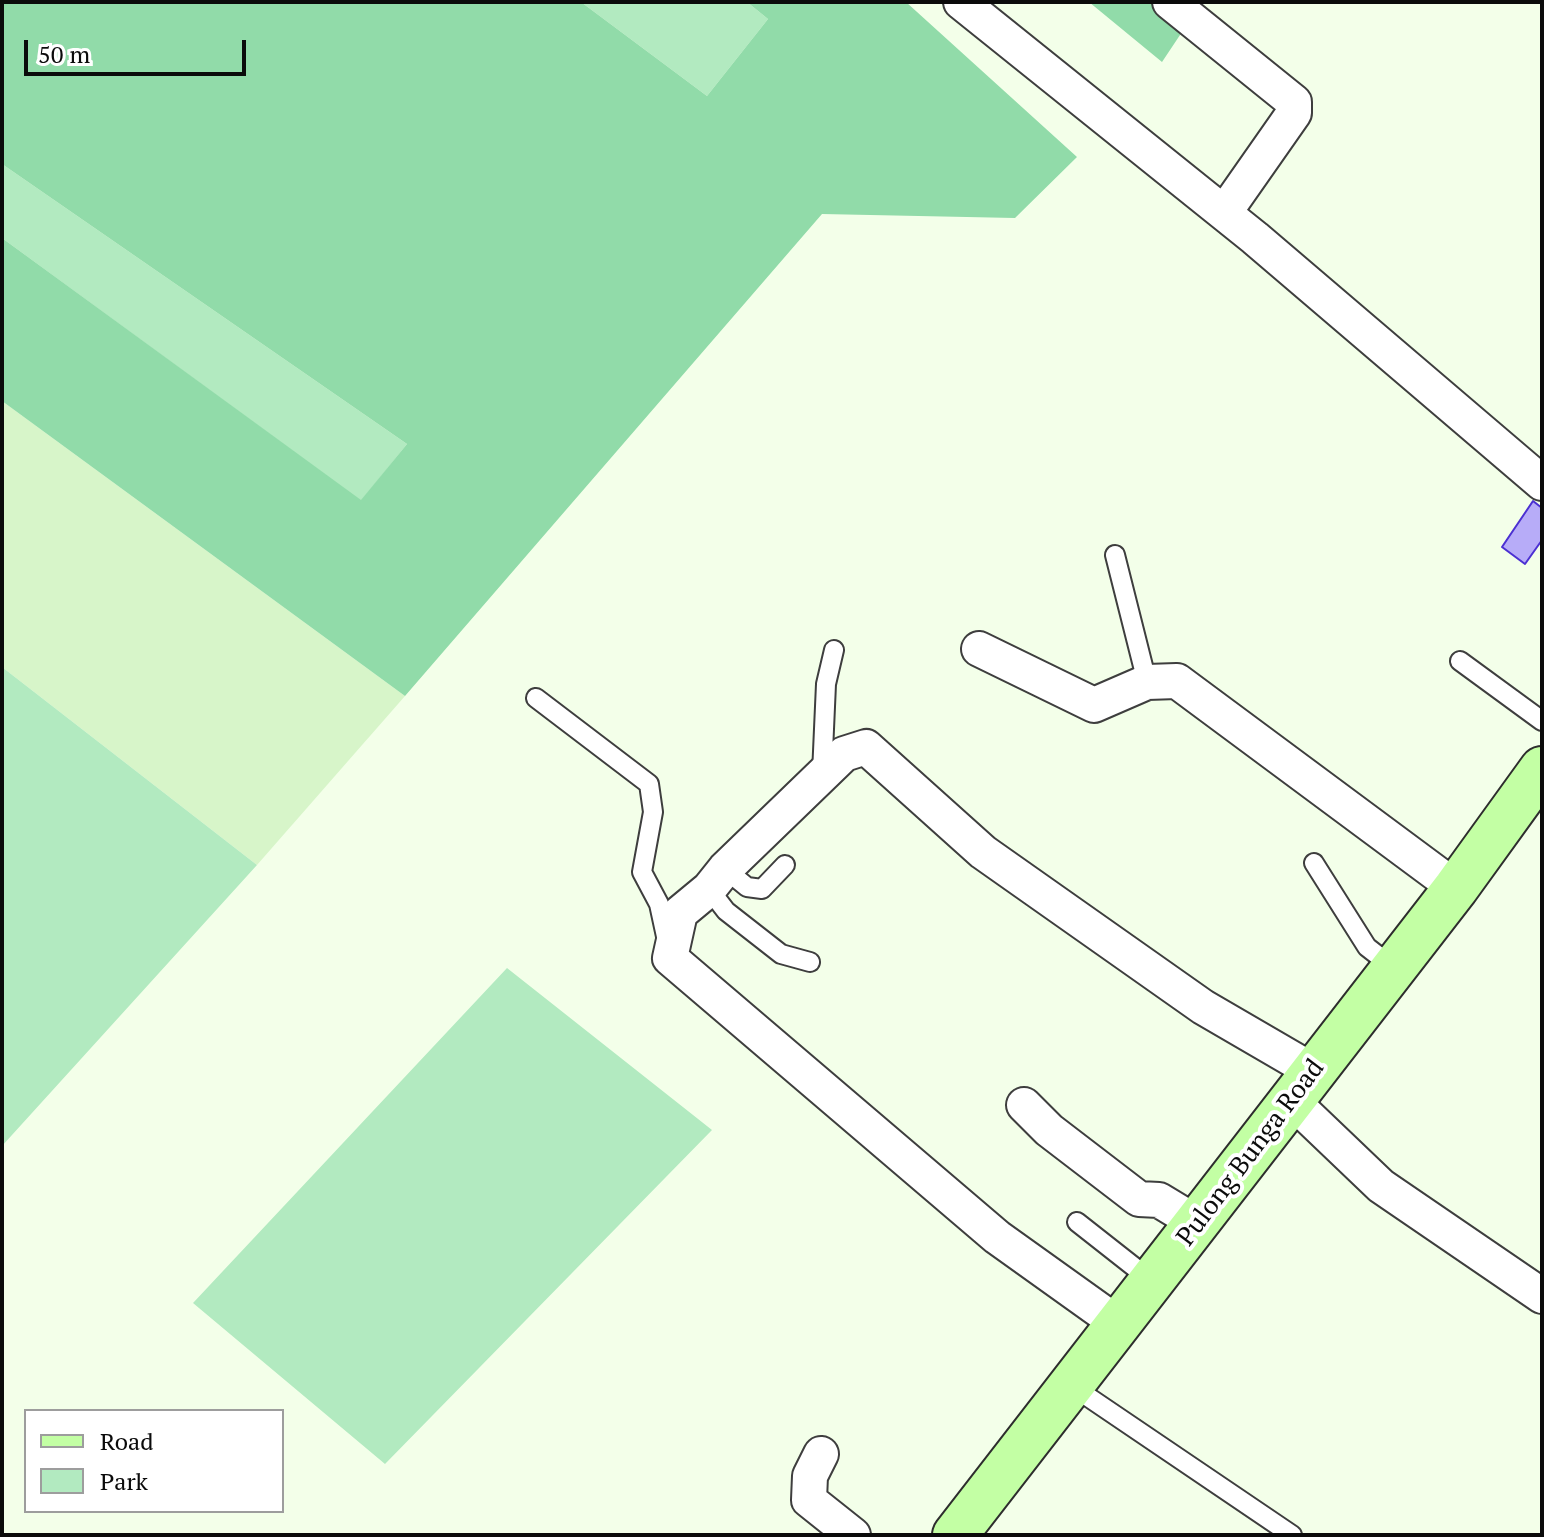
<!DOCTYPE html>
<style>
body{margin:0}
#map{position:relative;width:1544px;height:1537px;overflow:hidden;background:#f3ffe9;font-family:"PT Serif",serif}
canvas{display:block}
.frame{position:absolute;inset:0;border:4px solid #0b0b0b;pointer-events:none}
.legend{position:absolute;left:24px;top:1409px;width:260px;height:104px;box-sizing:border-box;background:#fff;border:2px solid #9d9d9d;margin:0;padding:10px 14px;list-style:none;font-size:24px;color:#0b0b0b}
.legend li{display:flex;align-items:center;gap:16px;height:40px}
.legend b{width:40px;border:2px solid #9d9d9d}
.scale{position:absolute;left:24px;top:40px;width:222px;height:36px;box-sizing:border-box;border:4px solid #0b0b0b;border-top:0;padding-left:10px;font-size:24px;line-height:28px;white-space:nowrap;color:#0b0b0b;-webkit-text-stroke:6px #fff;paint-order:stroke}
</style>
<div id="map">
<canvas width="1544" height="1537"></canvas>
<div class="frame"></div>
<ul class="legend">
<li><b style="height:10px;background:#c3ffa4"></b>Road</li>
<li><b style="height:22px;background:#b2eac0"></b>Park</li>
</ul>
<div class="scale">50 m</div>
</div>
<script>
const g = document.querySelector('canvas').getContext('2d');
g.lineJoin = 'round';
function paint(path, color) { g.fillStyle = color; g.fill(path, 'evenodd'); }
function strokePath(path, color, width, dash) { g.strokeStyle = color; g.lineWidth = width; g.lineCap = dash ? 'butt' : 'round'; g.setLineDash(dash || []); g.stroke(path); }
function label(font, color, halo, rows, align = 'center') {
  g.font = font + ' "PT Serif",serif'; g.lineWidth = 8; g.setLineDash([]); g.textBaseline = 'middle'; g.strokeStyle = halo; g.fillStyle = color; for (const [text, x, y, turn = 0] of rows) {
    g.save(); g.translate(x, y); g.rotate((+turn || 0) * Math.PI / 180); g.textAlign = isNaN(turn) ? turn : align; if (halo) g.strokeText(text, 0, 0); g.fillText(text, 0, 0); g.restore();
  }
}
const farmland = new Path2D(`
 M2,401L405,696L257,865L2,667Z`);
const green = new Path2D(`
 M581,2H747L768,19L707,96Z
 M2,164L407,444L361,501L2,238Z
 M2,667L257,865L2,1146Z
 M507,968L712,1130L385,1464L193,1303Z`);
const forest = new Path2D(`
 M2,2H581L707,96L768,19L747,2H906L1077,157L1015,218L822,214L405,696L2,401V238L361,500L407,444L2,164Z
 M1089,2H1202L1162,62Z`);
const water = new Path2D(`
 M1533,501L1542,508V540L1525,564L1502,547Z`);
const service = new Path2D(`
 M1115,555L1147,682
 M1460,661L1542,721
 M536,698L649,784L653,812L642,872L659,904L667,941
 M822,774L826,684L834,650
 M1314,863L1367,947L1394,968
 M725,869L747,887L762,889L785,865
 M709,889L726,911L781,954L810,962
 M1077,1222L1152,1281
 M1072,1386L1292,1535`);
const minor = new Path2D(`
 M961,2L1255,238L1542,483
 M1170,2L1294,102V113L1224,213
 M979,649L1094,705L1147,682L1177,681L1456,888
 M1291,1100L1381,1186L1542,1296
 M1024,1105L1049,1130L1139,1199L1159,1200L1197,1223
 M1120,1325L997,1237L670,958L680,913L709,889L725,869L844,754L866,747L983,852L1203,1007L1313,1071
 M821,1454L810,1476L809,1500L853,1535`);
const secondary = new Path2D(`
 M955,1535L1456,888L1542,769`);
const streetNames = [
 ["Pulong Bunga Road",1251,1153,-53]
];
paint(farmland, '#d7f5c9');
paint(green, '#b2eac0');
paint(forest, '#91dba9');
paint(water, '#b7acf8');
strokePath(water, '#4b30d2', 2);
strokePath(service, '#3e3e3e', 22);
strokePath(minor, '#3e3e3e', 38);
strokePath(secondary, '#2d2d2d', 48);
strokePath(service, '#fff', 18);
strokePath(minor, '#fff', 34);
strokePath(secondary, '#c3ffa4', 44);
label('26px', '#0b0b0b', '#fff', streetNames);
</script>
